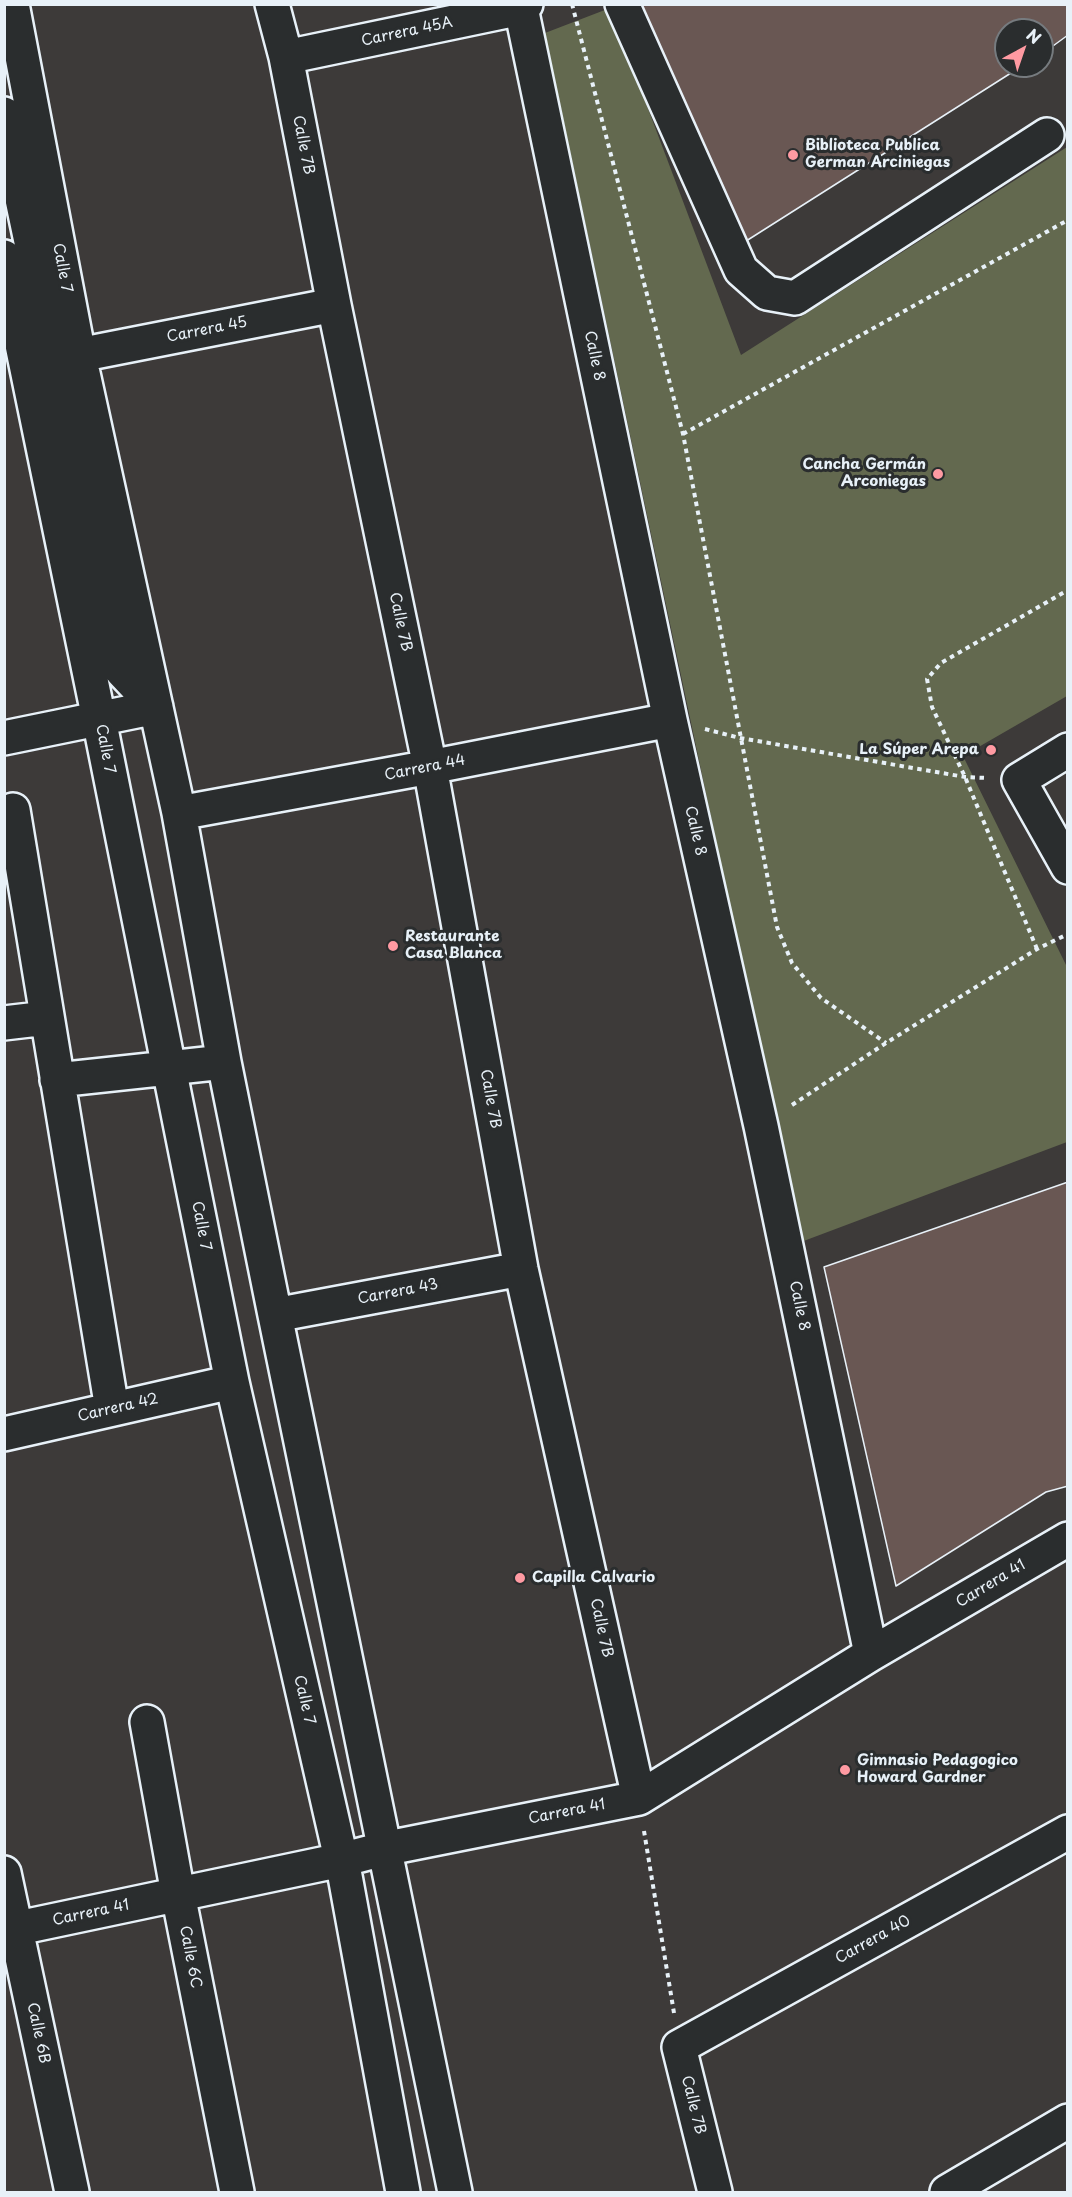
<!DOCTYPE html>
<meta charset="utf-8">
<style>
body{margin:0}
#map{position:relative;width:1072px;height:2197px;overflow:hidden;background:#3d3a39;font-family:"Playpen Sans",sans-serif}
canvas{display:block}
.frame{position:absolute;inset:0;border:6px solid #e8f1f8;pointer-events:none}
.north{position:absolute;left:994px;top:18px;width:60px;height:60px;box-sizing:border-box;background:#2a2d2e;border:2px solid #767b7f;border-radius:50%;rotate:40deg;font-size:16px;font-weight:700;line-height:24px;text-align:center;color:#e8f1f8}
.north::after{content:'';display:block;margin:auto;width:21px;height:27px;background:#ff9aa2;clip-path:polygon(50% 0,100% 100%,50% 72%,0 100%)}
</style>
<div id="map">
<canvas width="1072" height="2197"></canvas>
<div class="frame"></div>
<div class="north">N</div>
</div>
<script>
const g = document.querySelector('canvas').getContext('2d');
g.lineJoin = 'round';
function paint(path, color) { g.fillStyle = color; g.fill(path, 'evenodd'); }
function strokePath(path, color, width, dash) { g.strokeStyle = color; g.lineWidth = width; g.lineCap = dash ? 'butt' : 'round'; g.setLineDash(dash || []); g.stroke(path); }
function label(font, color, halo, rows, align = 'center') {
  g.font = font + ' "Playpen Sans",sans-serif'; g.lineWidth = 6; g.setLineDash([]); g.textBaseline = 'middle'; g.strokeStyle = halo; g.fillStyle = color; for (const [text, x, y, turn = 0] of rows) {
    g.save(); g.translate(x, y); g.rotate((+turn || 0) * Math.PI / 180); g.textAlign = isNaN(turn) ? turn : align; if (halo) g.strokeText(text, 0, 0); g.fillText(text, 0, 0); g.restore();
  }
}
const green = new Path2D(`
 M610,8L741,355L1067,147V696L963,756L1067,967V1142L801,1242L545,33Z`);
const building = new Path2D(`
 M636,4H1068V35L1042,54V30H1006V66H1022L743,243Z
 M1068,1182V1486L1046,1492L896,1586L824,1267Z`);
const path = new Path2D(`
 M572,4L683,434L777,927L792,963L821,998L886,1043
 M683,434L1068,220
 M705,729L740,738L965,777L987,778
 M1037,949L965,777L932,707L927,679L941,663L1068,590
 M792,1105L886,1043L1037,949L1068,934
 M644,1831L674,2013`);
const minor = new Path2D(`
 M12,4L79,355L179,813L224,1062L275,1315L455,2192
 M272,4L286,57L334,305L430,767L521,1269L639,1798
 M622,4L741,270L767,293L795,298L1047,135
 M521,8L670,720L761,1126L871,1654
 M286,57L521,8L526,4
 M4,114L122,671L155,706
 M4,257L99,719L232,1382L345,1876L403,2192
 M79,355L334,305
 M4,738L156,707
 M1068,750L1019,780L1068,867
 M13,810L112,1409
 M179,813L430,767L670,720
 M4,1023L47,1018
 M57,1080L224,1062
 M275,1315L521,1269
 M4,1434L232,1382
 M147,1722L178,1894L237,2192
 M4,1873L72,2192
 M4,1931L341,1860L383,1849L639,1798L871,1654L1068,1539
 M715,2192L679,2047L1068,1832
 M947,2192L1068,2121`);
const markers = [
 [793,155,6,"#ff9aa2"],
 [938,474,6,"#ff9aa2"],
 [991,750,6,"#ff9aa2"],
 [393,946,6,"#ff9aa2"],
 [520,1578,6,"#ff9aa2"],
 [845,1770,6,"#ff9aa2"]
];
const streetNames = [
 ["Carrera 45A",407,32,-12],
 ["Calle 7B",303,145,79],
 ["Calle 7",62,268,79],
 ["Carrera 45",207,330,-11],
 ["Calle 8",594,356,78],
 ["Calle 7B",400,622,78],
 ["Calle 7",105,749,79],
 ["Carrera 44",425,768,-11],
 ["Calle 8",695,831,77],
 ["Calle 7B",490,1099,80],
 ["Calle 7",201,1226,79],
 ["Carrera 43",398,1292,-11],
 ["Calle 8",799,1306,78],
 ["Carrera 42",118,1408,-13],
 ["Carrera 41",991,1584,-31],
 ["Calle 7B",601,1628,78],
 ["Calle 7",304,1700,77],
 ["Carrera 41",567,1812,-11],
 ["Carrera 41",91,1913,-12],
 ["Carrera 40",873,1940,-29],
 ["Calle 6C",190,1957,79],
 ["Calle 6B",38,2033,78],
 ["Calle 7B",693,2105,76]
];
const poiNames = [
 ["Biblioteca Publica",805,146],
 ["German Arciniegas",805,163],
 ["Cancha Germán",926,465,"right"],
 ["Arconiegas",926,482,"right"],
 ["La Súper Arepa",979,750,"right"],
 ["Restaurante",405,937],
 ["Casa Blanca",405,954],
 ["Capilla Calvario",532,1578],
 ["Gimnasio Pedagogico",857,1761],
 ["Howard Gardner",857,1778]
];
paint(green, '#63694f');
paint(building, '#695753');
strokePath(building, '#e8f1f8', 1.5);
strokePath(minor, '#e8f1f8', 38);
strokePath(path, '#e8f1f8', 4, [4.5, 4.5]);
strokePath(minor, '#2a2d2e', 33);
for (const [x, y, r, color] of markers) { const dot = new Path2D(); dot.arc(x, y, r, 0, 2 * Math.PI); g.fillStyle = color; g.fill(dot); strokePath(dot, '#2a2d2e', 2); }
label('15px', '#e8f1f8', '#2a2d2e', streetNames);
label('bold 15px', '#e8f1f8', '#2a2d2e', poiNames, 'left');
</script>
